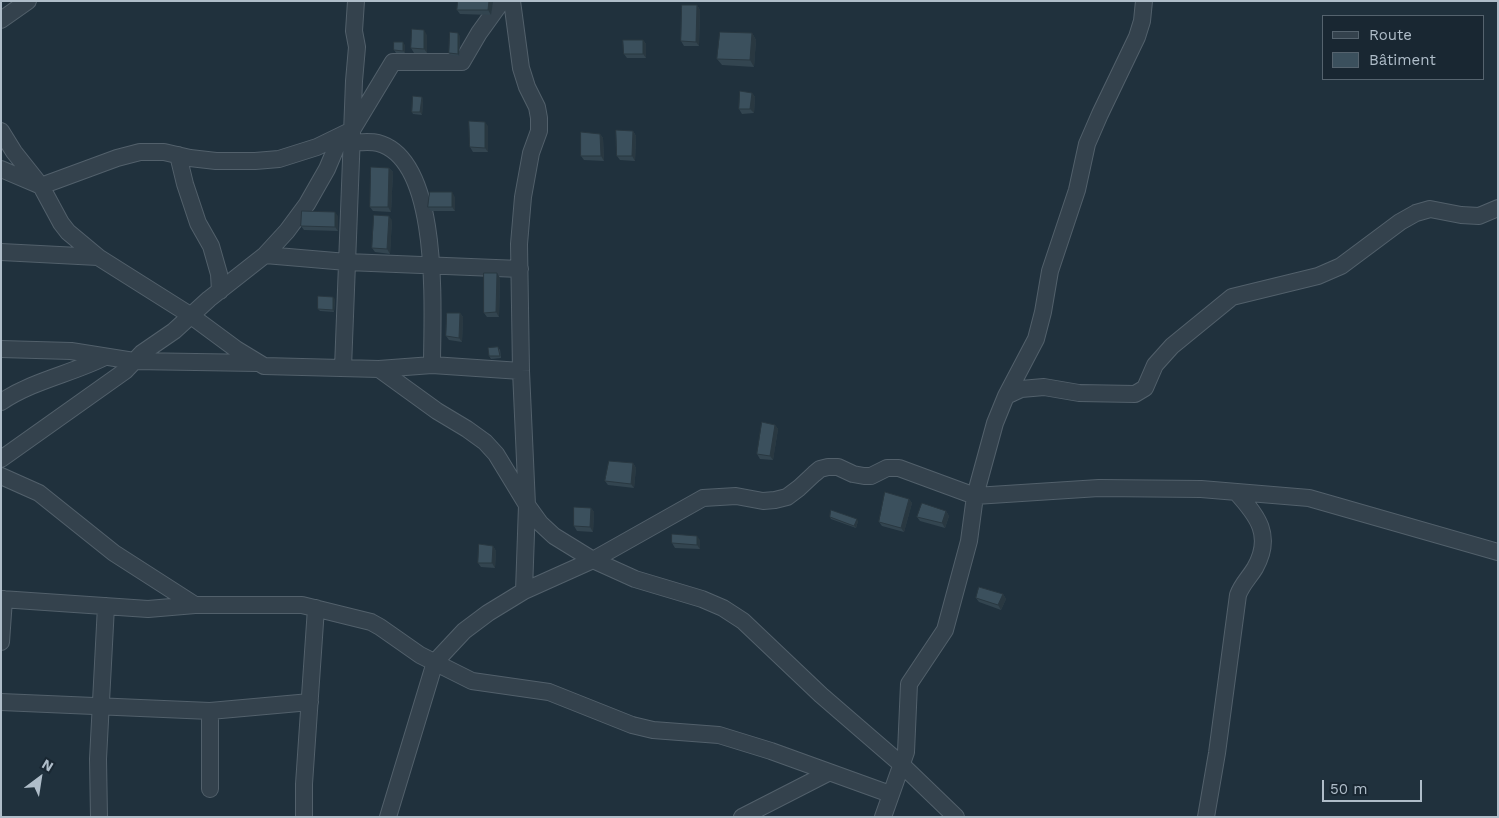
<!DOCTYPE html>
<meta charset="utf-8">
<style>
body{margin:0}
#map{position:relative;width:1499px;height:818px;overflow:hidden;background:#20313d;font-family:"Work Sans",sans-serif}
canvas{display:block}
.frame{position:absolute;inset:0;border:2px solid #afbdc9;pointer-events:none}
.legend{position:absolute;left:1322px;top:15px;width:162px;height:65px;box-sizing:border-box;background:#192732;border:1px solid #55636e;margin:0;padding:6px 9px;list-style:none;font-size:15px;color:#afbdc9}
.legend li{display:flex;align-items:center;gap:10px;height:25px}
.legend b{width:25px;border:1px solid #55636e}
.north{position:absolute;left:15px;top:753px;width:50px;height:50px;-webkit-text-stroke:4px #192732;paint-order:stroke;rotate:31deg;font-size:14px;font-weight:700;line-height:20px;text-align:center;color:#afbdc9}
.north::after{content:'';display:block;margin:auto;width:18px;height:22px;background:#afbdc9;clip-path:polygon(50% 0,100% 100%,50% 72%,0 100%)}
.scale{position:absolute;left:1322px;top:780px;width:100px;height:22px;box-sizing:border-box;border:2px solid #afbdc9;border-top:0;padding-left:6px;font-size:15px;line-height:18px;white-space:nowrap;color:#afbdc9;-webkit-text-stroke:4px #192732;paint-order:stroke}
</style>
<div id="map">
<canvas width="1499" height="818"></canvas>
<div class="frame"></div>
<ul class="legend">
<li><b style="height:6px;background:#34424d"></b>Route</li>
<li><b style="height:14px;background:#3b505d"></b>Bâtiment</li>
</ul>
<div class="north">N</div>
<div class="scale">50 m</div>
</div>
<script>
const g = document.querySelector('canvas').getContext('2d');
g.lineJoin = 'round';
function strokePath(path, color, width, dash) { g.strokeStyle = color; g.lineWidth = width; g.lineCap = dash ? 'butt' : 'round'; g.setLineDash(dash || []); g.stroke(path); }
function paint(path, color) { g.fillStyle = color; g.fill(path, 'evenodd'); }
const minor = new Path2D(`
 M512,1L521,68L527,87L537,107L539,118V131L531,153L523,197L519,244L521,371L527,505L524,591
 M1,20L28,1
 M1,131L14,152L41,186L61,223L68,232L98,257L190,315L236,349L264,366L379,369L437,411L467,429L485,442L496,454L527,505L540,523L554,536L593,560L635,579L702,599L723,608L743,621L821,695L902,765L956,817
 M351,142C359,143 370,141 378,143C442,160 432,313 432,365
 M178,155L185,184L198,223L211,246L219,274L220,291
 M1,169L41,186L117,158L140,152H164L190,158L216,161H255L279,159L317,147L352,130L393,62H462L479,33L502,1
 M1,252L98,257
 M265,255L347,262L520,269
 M1,349L71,351L134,361L257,363
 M343,368L354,81L357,47L354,31L356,1
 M379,369L432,365L521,371
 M1006,396L1036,339L1043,312L1050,271L1077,190L1087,144L1100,114L1137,37L1142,21L1144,1
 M1,402C34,380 71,374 105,357
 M1,459L125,371L142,353L174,331L209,299L265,255L287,231L307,204L327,169L341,136
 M1,476L39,493L114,553L195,605
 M1,599L148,609L195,605H302L371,622L380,627L420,655L472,681L549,692L632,725L653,730L719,735L771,751L890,794
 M1,642L4,599
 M1,702L210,711L310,702
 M210,711V789
 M99,817L98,759L106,606
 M304,817V784L316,608
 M388,817L435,662L464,631L488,613L524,591L593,560L703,498L736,496L763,501L775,500L787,497L799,488L814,474L820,469L828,467H838L853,474L864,476H871L887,468H899L975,496L995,423L1006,396L1021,389L1044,387L1079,393L1135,394L1145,388L1155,365L1172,346L1232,297L1318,276L1341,266L1400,222L1416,213L1430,209L1461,215L1479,216L1498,208
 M742,817L828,773
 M883,817L906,752L909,684L945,630L969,541L975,496L1099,488L1201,489L1309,498L1498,552
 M1206,817L1217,753L1238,595C1242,584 1249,578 1255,568C1273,536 1258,516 1236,492`);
const wall = new Path2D(`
 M493,2L491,15L460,14L457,10Z
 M697,5L700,10L699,46H684L681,41Z
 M752,33L756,40L754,67L722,65L717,59Z
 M427,35V53H414L411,48Z
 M460,36L459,56L451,55L449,53Z
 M643,40L646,44V58H627L624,54Z
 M405,45V53H396L394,50Z
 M752,93L755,97L754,113L742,114L739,109Z
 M422,97L423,100L422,115L413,114L412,112Z
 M488,126V152H473L470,147Z
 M633,131L636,136L635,161L620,160L617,156Z
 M600,134L603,138L604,161L584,160L581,156Z
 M389,168L393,172L391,212L373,211L370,207Z
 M455,197V211H431L428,207Z
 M338,216V231L304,230L301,226Z
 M392,220L390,254L375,252L372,248Z
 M497,273L500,278L499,317H487L484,313Z
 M335,299L334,312L320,311L318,309Z
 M460,313L463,317L462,342L449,340L446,336Z
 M500,349L501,358L491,359L489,356Z
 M775,425L778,429L773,460L760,459L757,454Z
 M633,463L636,468L634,488L608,485L605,481Z
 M909,499L912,503L904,532L882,526L879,522Z
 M591,508L594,512L593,532L577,531L574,526Z
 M946,511L949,516L945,528L920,521L917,517Z
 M830,517L858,521L856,528L831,519Z
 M700,540V549L675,548L672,543Z
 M493,546L496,551L495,568L481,567L478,563Z
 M1003,594L1006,599L1001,610L979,602L976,598Z`);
const shadedWall = new Path2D(`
 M489,1L493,2L491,15L488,10Z
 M697,5L700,10L699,46L696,42Z
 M424,30L427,35V53L424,49Z
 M458,33L460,36L459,56L458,54Z
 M752,33L756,40L754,67L750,60Z
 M643,40L646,44V58L643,54Z
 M403,42L405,45V53L403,51Z
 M752,93L755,97L754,113L750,109Z
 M422,97L423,100L422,115L420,112Z
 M485,122L488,126V152L485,148Z
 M633,131L636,136L635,161L632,156Z
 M600,134L603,138L604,161L601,156Z
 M389,168L393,172L391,212L388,207Z
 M452,192L455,197V211L452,207Z
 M335,212L338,216V231L335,227Z
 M389,216L392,220L390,254L387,249Z
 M497,273L500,278L499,317L496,312Z
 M333,297L335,299L334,312L333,310Z
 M460,313L463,317L462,342L459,338Z
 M775,425L778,429L773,460L770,456Z
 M633,463L636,468L634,488L631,484Z
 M909,499L912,503L904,532L901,528Z
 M591,508L594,512L593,532L590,527Z
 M946,511L949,516L945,528L942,523Z
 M857,519L858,521L856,528L854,526Z
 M697,536L700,540V549L697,545Z
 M493,546L496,551L495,568L492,563Z
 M1003,594L1006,599L1001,610L998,605Z`);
const building = new Path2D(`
 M458,1H489L488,10H457Z
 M682,5H697L696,42L681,41Z
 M412,29L424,30V49L411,48Z
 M450,32L458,33V54L449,53Z
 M720,32L752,33L750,60L717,59Z
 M623,40H643V54H624Z
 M394,42H403V51L394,50Z
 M740,91L752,93L750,109H739Z
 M413,96L422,97L420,112H412Z
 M469,121L485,122V148L470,147Z
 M616,130L633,131L632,156H617Z
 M581,132L600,134L601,156H581Z
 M371,167L389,168L388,207H370Z
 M430,192H452V207H428Z
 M302,211L335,212V227L301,226Z
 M374,215L389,216L387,249L372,248Z
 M484,273H497L496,312L484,313Z
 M318,296L333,297V310L318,309Z
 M447,313H460L459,338L446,336Z
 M498,347L500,356H489L488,348Z
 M762,422L775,425L770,456L757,454Z
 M609,461L633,463L631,484L605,481Z
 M885,492L909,499L901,528L879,522Z
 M922,503L946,511L942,523L917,517Z
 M574,507L591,508L590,527L574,526Z
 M831,510L857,519L854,526L830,517Z
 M672,534L697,536V545L672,543Z
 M479,544L493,546L492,563H478Z
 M979,587L1003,594L998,605L976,598Z`);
strokePath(minor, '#52606b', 18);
strokePath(minor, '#34424d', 16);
paint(wall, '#334550');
paint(shadedWall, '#293841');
paint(building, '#3b505d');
strokePath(building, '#293841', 1);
</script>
